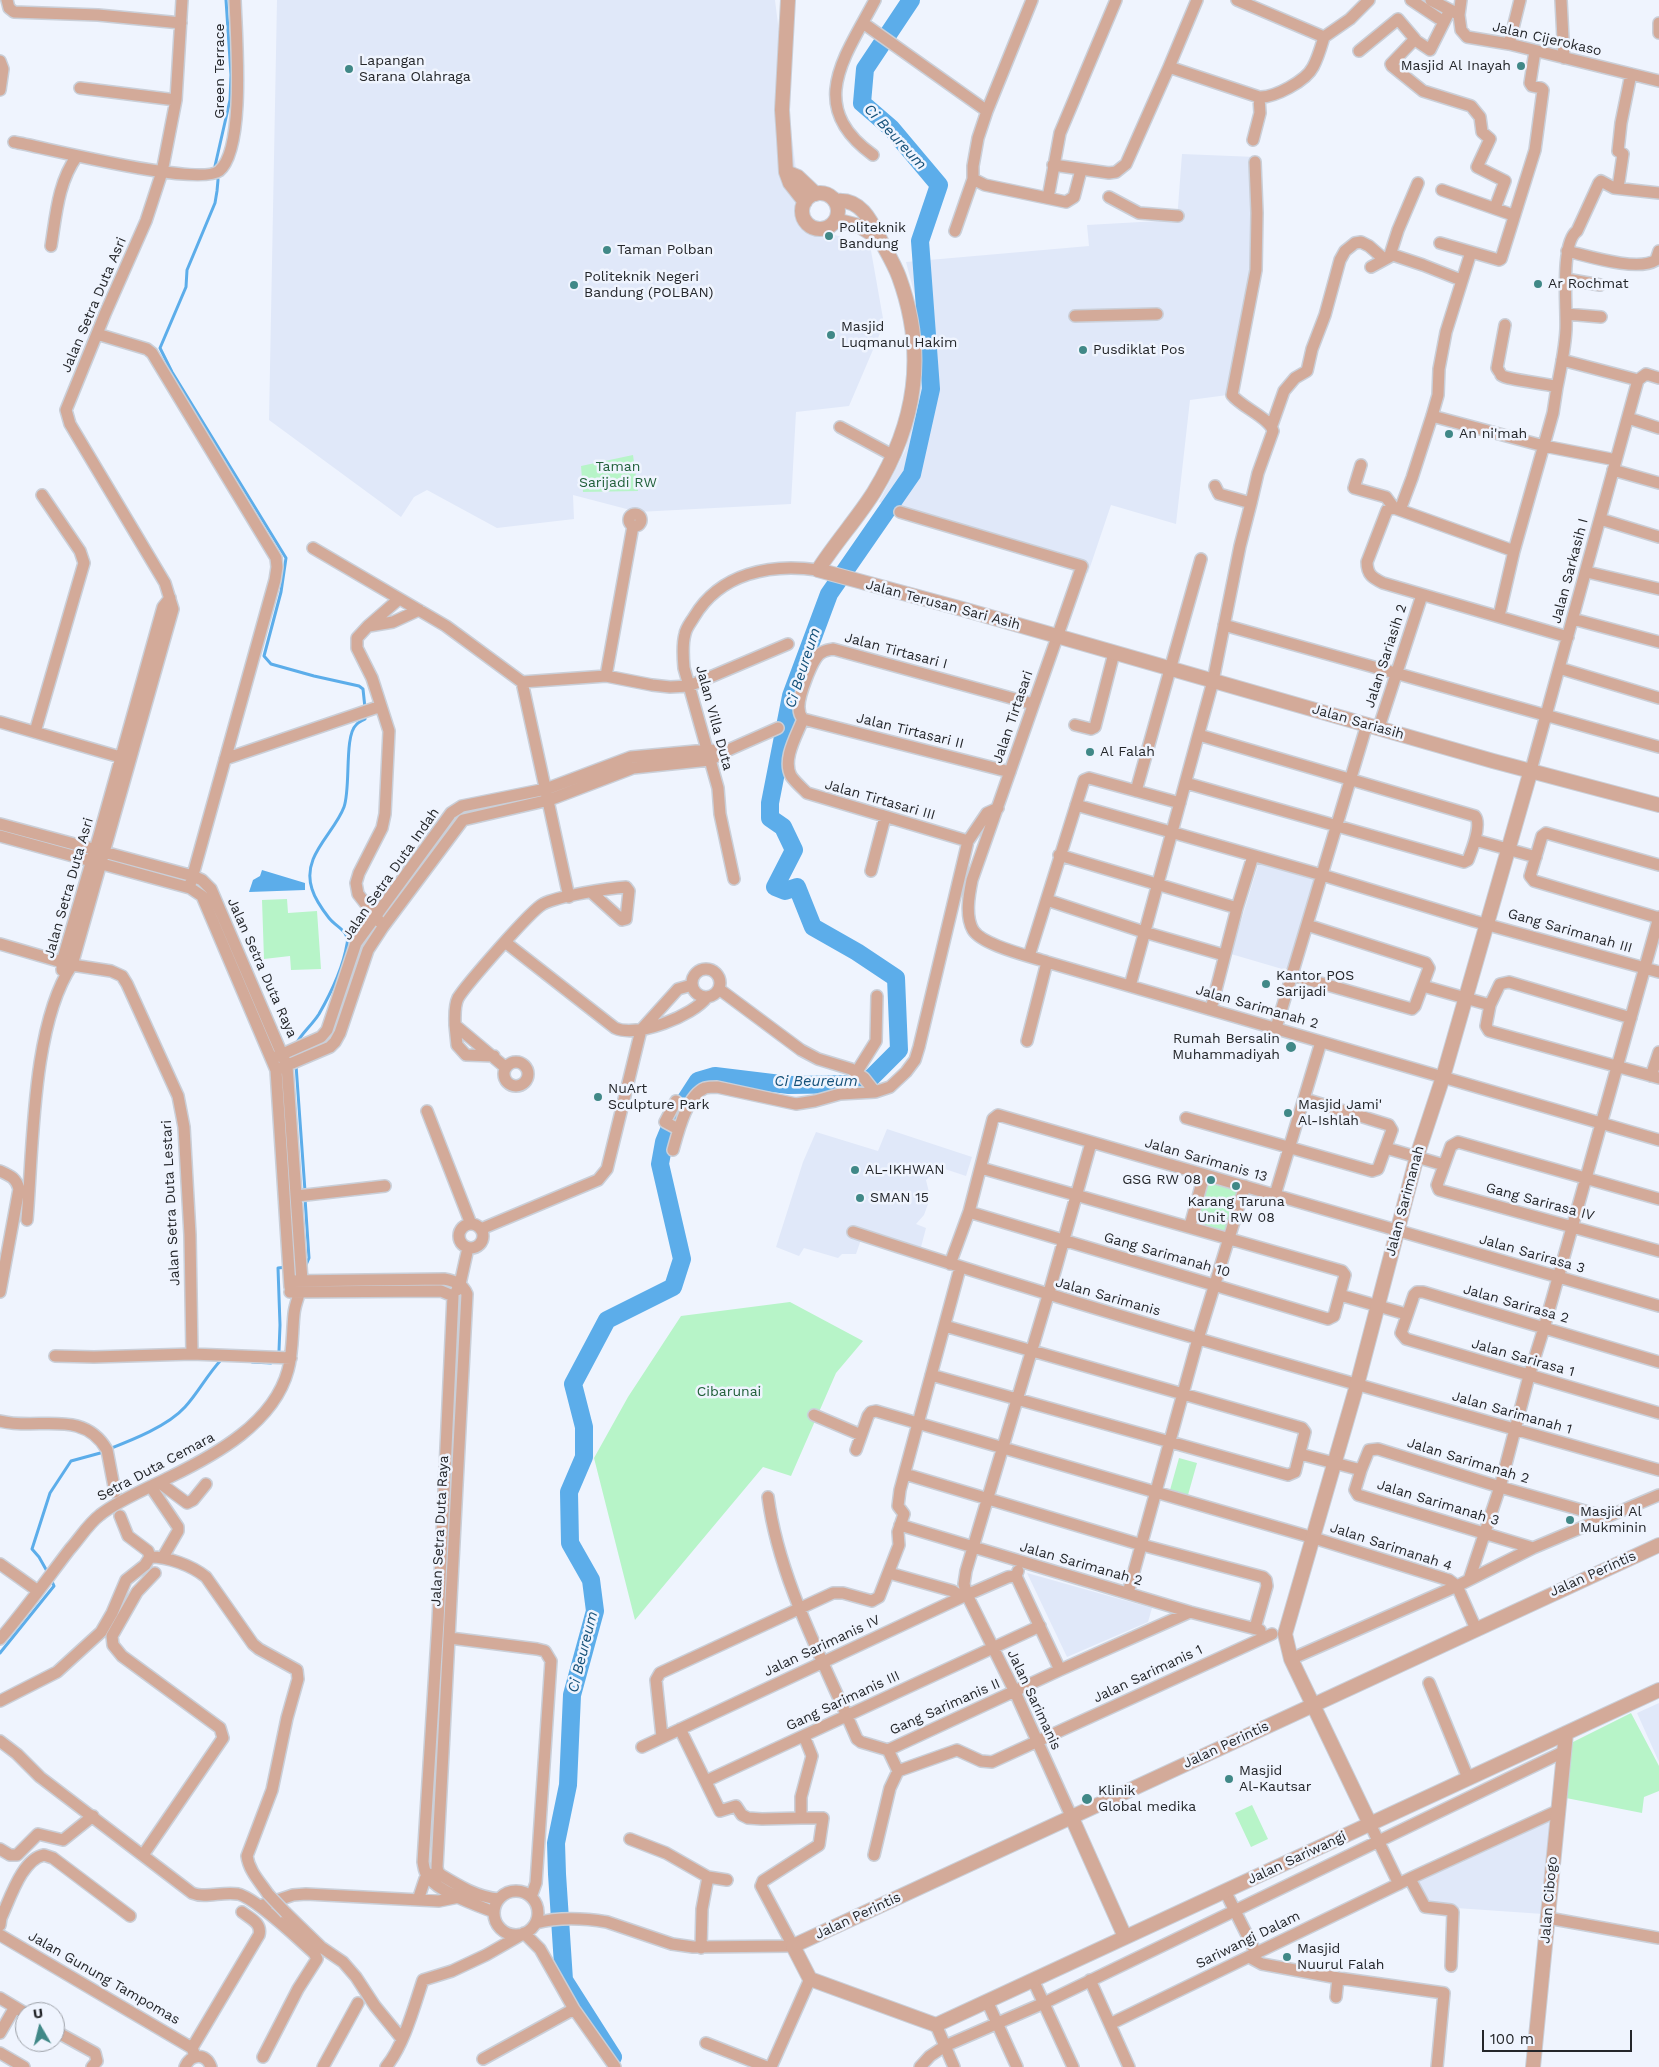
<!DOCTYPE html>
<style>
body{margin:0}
#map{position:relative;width:1659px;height:2067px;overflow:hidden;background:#eff4fe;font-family:"Work Sans",sans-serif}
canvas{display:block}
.north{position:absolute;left:15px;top:2002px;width:50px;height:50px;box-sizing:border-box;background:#eff4fe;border:1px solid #9ea2a9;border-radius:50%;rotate:352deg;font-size:14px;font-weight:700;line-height:20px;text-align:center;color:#24262a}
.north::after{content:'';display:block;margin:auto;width:18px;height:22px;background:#408887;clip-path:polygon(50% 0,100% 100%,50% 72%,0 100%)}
.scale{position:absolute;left:1482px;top:2030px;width:150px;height:22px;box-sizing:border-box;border:2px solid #24262a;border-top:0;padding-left:6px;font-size:15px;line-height:18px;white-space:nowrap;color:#24262a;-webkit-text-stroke:4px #eff4fe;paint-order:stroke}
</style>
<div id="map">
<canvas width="1659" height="2067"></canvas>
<div class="north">U</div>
<div class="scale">100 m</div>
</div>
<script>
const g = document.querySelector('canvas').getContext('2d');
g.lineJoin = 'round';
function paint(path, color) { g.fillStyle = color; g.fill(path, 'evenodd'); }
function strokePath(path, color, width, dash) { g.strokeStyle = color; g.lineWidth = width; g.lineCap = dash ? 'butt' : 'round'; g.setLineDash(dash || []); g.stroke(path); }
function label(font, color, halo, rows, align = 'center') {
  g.font = font + ' "Work Sans",sans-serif'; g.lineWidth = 5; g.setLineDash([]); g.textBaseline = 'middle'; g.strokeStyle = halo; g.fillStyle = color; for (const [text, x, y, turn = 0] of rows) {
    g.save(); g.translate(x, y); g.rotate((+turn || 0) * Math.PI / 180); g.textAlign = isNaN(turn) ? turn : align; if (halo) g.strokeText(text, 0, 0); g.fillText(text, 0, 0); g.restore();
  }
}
const built = new Path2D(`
 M277,0H775L803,226L870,245L884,324L849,406L796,412L791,504L638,512L573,495L574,519L497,528L427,490L414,497L401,517L269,420Z
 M1182,154L1256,157L1254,299L1235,394L1190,400L1176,524L1111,505L1088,573L879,502L905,451L923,380L921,319L906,262L1089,246L1087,225L1177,220Z
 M1259,862L1316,879L1289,971L1231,954Z
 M887,1129L972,1157L966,1176L939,1167L926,1180L929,1192L928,1204L924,1215L916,1224L926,1228L920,1251L864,1231L856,1254H842L838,1258L804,1248L799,1256L776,1247L803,1162L816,1132L878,1151Z
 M1027,1573L1152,1608L1148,1622L1067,1657Z
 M1659,1703V1762L1637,1713Z
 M1552,1817L1543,1914L1427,1906L1415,1880Z`);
const green = new Path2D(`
 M633,455L638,491L583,492L581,466Z
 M287,899L288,913L317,911L321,969L291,970L290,956L264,959L262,900Z
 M1206,1182L1238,1191L1226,1233L1194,1225Z
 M790,1302L863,1341L836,1373L791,1476L763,1467L635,1620L594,1458L628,1397L681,1316Z
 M1179,1458L1197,1463L1188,1495L1170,1490Z
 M1631,1713L1659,1766V1791L1644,1797L1642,1813L1566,1798L1571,1743Z
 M1252,1805L1268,1839L1251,1847L1235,1813Z`);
const water = new Path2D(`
 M262,870L305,883V890L249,892L253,880L260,876Z`);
const stream = new Path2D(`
 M226,0L231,75L230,100L215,166L218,180L217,191L215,203L187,270L186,287L160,348L172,372L286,558L281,592L264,656L271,664L314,676L359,686L363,689L365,708
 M296,1044C302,1033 312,1025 319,1014C331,993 343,968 347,944C350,931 336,927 329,918C322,909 315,899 312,889C301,856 334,834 344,807C351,788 344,736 356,725C358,722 362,721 365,719V714
 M295,1051L305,1191
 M304,1266L306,1265L309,1258L305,1198
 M277,1354L279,1351L280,1325L278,1268L287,1267
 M252,1362L271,1363L273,1359
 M109,1449C132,1440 168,1426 185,1407C198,1393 207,1375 221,1360H223
 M48,1573L39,1557L32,1549L50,1493L71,1461L104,1452
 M0,1653L54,1586L51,1579`);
const river = new Path2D(`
 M613,2057L564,1980L557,1874L556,1843L568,1785L572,1695L595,1611L591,1580L570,1543L569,1492L584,1457V1427L573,1384L607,1320L673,1287L682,1259L660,1164L664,1142L674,1118L698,1081L715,1076L789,1085L861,1084L868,1081L899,1050L896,978L857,952L813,927L797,887L785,891L775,887L794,850L783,827L770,818V803L791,696L829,594L912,474L931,389L920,241L939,185L891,128L862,103L865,69L911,0`);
const minor = new Path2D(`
 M7,0L9,8L14,12L98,15L181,23
 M1237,0L1324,37L1350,19L1369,0
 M1411,0L1438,18
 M1431,0L1456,13
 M1461,0L1459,15L1461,30L1467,37L1509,44L1659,81
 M1561,0L1564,58
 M863,23L987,111
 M1659,23V33
 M1415,40L1430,50L1450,10
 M1509,44L1520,0
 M1359,51L1398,19L1415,39L1391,64L1392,66L1423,91L1471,106L1480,117L1482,132L1490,139L1477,167L1505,181L1495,208
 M0,61L3,69L0,90
 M1169,67L1259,97C1274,98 1306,81 1313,67C1318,58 1321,47 1324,37
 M80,88L176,100
 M1253,140L1260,113L1259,97
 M14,142C47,148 198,187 219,171C246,149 236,35 235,0
 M873,155C805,106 845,57 875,0
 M1053,165L1109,173L1116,172L1126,164L1169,67L1197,0
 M973,179L985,185L1066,202L1074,197L1081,170
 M1618,188L1623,154L1618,151L1621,123L1631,74
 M1442,190L1513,215
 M1109,197L1139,213L1178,216
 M1048,198L1060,133L1116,0
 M955,231L973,179V166L978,138L987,111L1032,0
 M1440,243L1499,260L1501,259L1535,150L1543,90L1541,88L1532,86L1530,83L1535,51
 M51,246C56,215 58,182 77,156
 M1567,251C1588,256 1638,272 1656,260L1659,251
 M1390,255L1398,230L1418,183
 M1371,267L1393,255L1423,265L1461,280
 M1566,279L1600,285
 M1566,314L1601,317
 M1075,316L1157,314
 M97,334L147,349L152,353L276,558L277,567L275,580L191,882
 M1562,360L1638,380
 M1638,380L1646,374L1659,378
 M1557,387C1561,368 1565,349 1566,329C1567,309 1560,243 1577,231L1599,183L1601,181L1614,188L1659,193
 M1432,416L1544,446L1616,460
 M1628,418L1659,428
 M1272,425L1284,391L1295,378L1307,371L1312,349L1325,315L1340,260L1345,251L1355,243L1361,242L1369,246L1384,259
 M840,427L892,455
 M1361,465L1354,488L1386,497L1394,508
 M1613,470L1659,483
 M1251,503L1258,473L1273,431C1270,418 1241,407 1232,395L1256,270L1257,213L1255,162
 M1400,510L1412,478L1432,416L1438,395L1439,369L1446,332L1471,252
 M900,512L1082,566L972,880C969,895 965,916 973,930C982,945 1029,956 1047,962L1659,1140
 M629 520a6 6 0 1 1 12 0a6 6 0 1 1-12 0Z
 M1600,519L1659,537
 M313,548L446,626L522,682L606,676L652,685L670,687L689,686L788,644
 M1514,551L1394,508L1387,510L1367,562C1367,575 1373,578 1383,583L1568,637
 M1587,572L1659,589
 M1499,616L1514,551L1553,413L1557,387C1545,383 1507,380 1501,375C1501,374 1497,368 1497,368L1505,325
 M1573,619L1659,642
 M1224,625L1659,747
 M369,626L393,622L419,610
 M1559,668L1659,698
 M606,676L633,526
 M522,682L569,897
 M803,719C800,716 799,713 799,708C798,697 812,659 821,653C825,650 829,650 833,649L1033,704
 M803,719C797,735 782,759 791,776C795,782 802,788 807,793L968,841
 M803,719L1010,772
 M0,722L120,757
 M1075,725L1091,729L1095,727L1114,653
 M1379,727L1422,595
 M35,732L84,563L80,551L42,495
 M225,759L381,706L372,678L357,648V638L368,626L399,599
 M1531,770L1638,380
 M1186,783L1464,862L1468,860C1472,850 1482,824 1475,816L1199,735
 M1136,791L1201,559
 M1076,805L1322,875L1474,921L1659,972
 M0,824L193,876L202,880L211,889L287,1066L302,1281C301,1293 295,1302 294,1314C292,1333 293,1352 288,1370C274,1423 215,1455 170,1477C150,1487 117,1501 100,1515C88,1524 80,1538 70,1549C47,1579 25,1610 0,1639
 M0,836L190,888L202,896L276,1070L290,1287
 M1475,840L1536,857
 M1059,855L1237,908
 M1659,865L1546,833L1542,836L1530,876L1534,881L1659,918
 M871,871L885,817
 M734,879L720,814L718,788L684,668C683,657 682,645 685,634C686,628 691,622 694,617C720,573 771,563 818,570
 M1047,900L1144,932L1224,955
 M379,921L358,894L356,883L359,873L382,828L385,814L389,731L381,706
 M505,942L615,1028C637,1038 693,1016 707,997
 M0,944L72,965L111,971L122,976L127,984L178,1096L184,1127L190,1235L192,1354
 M1029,956L1084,780L1089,778L1180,803
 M692 983a14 14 0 1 1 28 0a14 14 0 1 1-28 0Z
 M62,970V962L99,836L163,607L170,598
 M1292,975L1412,1009L1415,1006L1429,968L1426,963L1307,925
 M1130,986L1213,681L1240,546L1251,503L1219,494L1215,486
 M1423,986L1490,1005
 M719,989L801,1050L818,1059L851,1069L864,1078L875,1092
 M1211,1009L1237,908L1253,856
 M1631,1018L1509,982L1500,984L1490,1005L1486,1026L1489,1031L1659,1078
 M455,1025L457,1045L466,1055L494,1056
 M1276,1028L1367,724
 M1027,1041L1047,962
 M276,1057L321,1037L327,1030L356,943L451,813L462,806L546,789L631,757L707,750L726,751
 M504 1074a12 12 0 1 1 24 0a12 12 0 1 1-24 0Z
 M505,1067L455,1025C455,1016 454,1006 458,998C466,985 531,910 543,904C558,896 609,888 626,887L629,891L626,919L622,920L591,892
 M276,1070L330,1047L335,1042L340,1033L368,950L383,927L463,820L549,800L633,768L710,760L726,751L778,728
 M856,1073L876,1041L877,996
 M1651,1076L1659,1052
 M676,1101L665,1122L678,1129
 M427,1111L471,1224
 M1186,1118L1372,1171L1378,1169L1392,1130L1389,1125L1305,1099
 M1386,1148L1444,1165
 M673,1150C678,1132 687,1095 705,1088C709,1087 713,1087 717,1087L796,1104L815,1101L840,1094L875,1092L890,1087L906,1072L915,1060L919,1047L968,841L987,813L998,808
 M0,1171C11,1176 16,1178 19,1189L0,1292
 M1275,1195L1321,1042
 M297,1196L385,1186
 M1659,1199L1458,1142L1451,1146L1437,1185L1439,1190L1659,1251
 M969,1212L1328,1319L1334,1316L1345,1275L1342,1271L981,1168
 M27,1220C33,1148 32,1024 72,965L173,609L165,583L70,424L66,410L105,314L146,221L162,172L176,100L182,0
 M459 1236a12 12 0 1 1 24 0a12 12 0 1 1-24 0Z
 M1190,1226L1204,1175
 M481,1229L598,1180L607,1169L641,1030L678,989L692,985
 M853,1232C1119,1320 1389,1393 1659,1470
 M950,1264L969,1212L993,1119L998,1115L1659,1306
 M290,1281L444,1279C455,1281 463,1284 467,1294L437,1867L438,1872L441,1875C459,1886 477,1897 499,1899
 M457,1290L460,1284L468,1248
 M290,1292L441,1291L453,1296L438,1622L423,1862C424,1867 424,1872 428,1877C439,1892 476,1905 494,1912
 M1340,1295L1406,1314
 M55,1356L94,1357L192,1354L291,1358
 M1659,1362L1423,1292H1417L1414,1295L1401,1333L1406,1339L1659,1413
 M931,1375L1288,1475L1295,1472L1305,1432L1302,1428L945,1326
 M814,1415L861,1435
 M0,1421C37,1431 83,1408 107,1450L115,1492
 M856,1450L868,1416L871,1412L876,1411L1314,1538L1449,1580L1457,1586L1476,1629
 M1300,1454L1361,1470L1369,1450L1378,1449L1500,1487L1606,1517
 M1361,1470L1355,1490L1358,1495L1533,1548
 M905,1474L1142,1545L1263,1577L1266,1580L1267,1586L1255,1628
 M160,1483L187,1503L193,1500L206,1484
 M151,1487L178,1527V1531L163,1557
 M768,1497C779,1580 824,1662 857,1739L861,1742L888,1750
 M120,1516L128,1536L148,1551L150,1557
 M900,1525L1190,1612L1260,1630
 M150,1557C168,1557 191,1565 206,1577L253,1644L259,1649L297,1670L298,1679L287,1718L272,1790L247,1856C249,1871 260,1882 268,1894
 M0,1564L38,1591
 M1018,1571L1016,1576L1060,1670
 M889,1573L953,1591L962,1597
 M1469,1580L1500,1487L1529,1376L1544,1328L1659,917
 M1128,1593L1198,1339L1245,1186
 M450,1638L537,1649L545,1651L551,1661L536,1883L531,1897
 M1291,1659L1457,1586L1533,1548L1659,1495
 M1429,1683L1468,1778
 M0,1701L57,1672L101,1632L112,1613L126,1580L145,1565L150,1557
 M680,1729L720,1811L736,1806L742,1815L748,1818L762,1819L801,1818V1797L812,1756L804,1736
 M662,1737L656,1680L660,1673L833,1593H843L872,1601L879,1597L899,1545L898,1532L904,1514L898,1506L900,1490L960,1268
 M0,1741L17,1754L40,1777L192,1893C206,1899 222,1891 238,1894C256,1898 298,1939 314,1953L317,1959L298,1989L263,2057
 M642,1747L962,1597L1008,1577L1016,1576
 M888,1750L898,1771L957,1750L981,1761L992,1762L1272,1634
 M888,1750L1060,1670L1190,1612
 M706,1781L1040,1626
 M1072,1818L1015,1692L967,1595L964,1584L966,1571L1050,1289L1091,1143
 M1370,1824L1399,1884
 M630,1839L666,1853L708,1877L727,1880
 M0,1849L10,1855H17L38,1834L63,1840L93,1816
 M143,1855L223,1738L220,1728L122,1656L113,1645L112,1636L137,1592L155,1573
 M874,1855L890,1788L898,1771
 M1410,1879L1425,1907L1451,1910L1453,1912L1451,1966
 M1225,1891L1256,1953
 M494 1913a22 22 0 1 1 44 0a22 22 0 1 1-44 0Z
 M418,1900L425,1879L432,1874
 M260,1906L293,1895L306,1894L439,1901L459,1897L460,1894
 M286,1913L321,1947L343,1962L356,1977L375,2006L402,2039
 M1548,1918L1659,1938
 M536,1923C559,1917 583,1918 607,1922L672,1944L693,1947L793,1946L761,1886L763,1881L819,1845L823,1818H801
 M0,1925L1,1918C10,1899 22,1859 44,1855L53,1858L130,1916
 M524,1933L540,1949L574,2009L615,2067
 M0,1935L192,2048
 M701,1948L702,1909L708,1877
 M1249,1957L1262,1964L1338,1978L1336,1997
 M1338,1978L1444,1993L1437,2067
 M1033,1980L1073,2067
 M1090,1980L1129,2067
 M0,1998L25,2013
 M987,2001L1017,2067
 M1110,2024L1413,1877L1557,1811
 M936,2025L954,2067
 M55,2031L95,2053L97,2061L92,2067
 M0,2033L15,2007
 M706,2043L767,2067
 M0,2053L24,2067
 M195,2056L192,2048L259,1935C262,1923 251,1919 242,1912
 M483,2059L574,2009
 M185,2067C190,2054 206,2052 211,2067
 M323,2067L358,2003
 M386,2067C404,2045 414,2007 423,1980L452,1971L486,1955L521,1935
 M771,2067L810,1979
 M920,2067L930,2056L945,2046L1044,2003L1563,1752`);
const tertiary = new Path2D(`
 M788,0L782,110L784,139L786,172L790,183L805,202
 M786,172L798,177L816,194
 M802 211a18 18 0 1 1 36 0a18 18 0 1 1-36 0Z
 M836,201C862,198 872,223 882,243C888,254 895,266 899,277C927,354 916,423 874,492C857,519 835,543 818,570L966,610L1493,761L1659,805
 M836,220L859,226L880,239
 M1659,1545L793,1946L810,1979L936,2025L1659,1690
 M1072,1818L1125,1937
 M1370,1824L1291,1659L1285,1634L1357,1385L1417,1156L1443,1077L1531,770
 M1533,2067L1566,1733`);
const minorBridge = new Path2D(`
 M268,1894L286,1913`);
const markers = [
 [1521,66,5,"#408887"],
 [349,69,5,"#408887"],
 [829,236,5,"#408887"],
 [607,250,5,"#408887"],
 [1538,284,5,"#408887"],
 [574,285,5,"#408887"],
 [831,335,5,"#408887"],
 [1083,350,5,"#408887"],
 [1449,434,5,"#408887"],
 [1090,752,5,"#408887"],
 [1266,984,5,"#408887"],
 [1291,1047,6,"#408887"],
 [598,1097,5,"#408887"],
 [1288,1113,5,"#408887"],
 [855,1170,5,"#408887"],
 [1211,1180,5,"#408887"],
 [1236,1186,5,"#408887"],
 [860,1198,5,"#408887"],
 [1570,1520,5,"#408887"],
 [1229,1779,5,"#408887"],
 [1087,1799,6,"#408887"],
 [1287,1957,5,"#408887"]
];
const streetNames = [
 ["Jalan Cijerokaso",1547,39,13],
 ["Green Terrace",220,71,-90],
 ["Jalan Setra Duta Asri",94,305,-67],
 ["Jalan Sarkasih I",1570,571,-75],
 ["Jalan Terusan Sari Asih",943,605,15],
 ["Jalan Tirtasari I",896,651,15],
 ["Jalan Sariasih 2",1386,656,-72],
 ["Jalan Tirtasari",1013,717,-71],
 ["Jalan Villa Duta",714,718,75],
 ["Jalan Sariasih",1358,722,16],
 ["Jalan Tirtasari II",910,731,14],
 ["Jalan Tirtasari III",880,800,16],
 ["Jalan Setra Duta Indah",391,874,-55],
 ["Jalan Setra Duta Asri",69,888,-74],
 ["Gang Sarimanah III",1570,931,16],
 ["Jalan Setra Duta Raya",262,968,66],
 ["Jalan Sarimanah 2",1257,1007,16],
 ["Jalan Sarimanis 13",1206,1160,16],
 ["Jalan Sarimanah",1405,1201,-75],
 ["Gang Sarirasa IV",1540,1202,15],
 ["Jalan Setra Duta Lestari",171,1203,-93],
 ["Jalan Sarirasa 3",1532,1254,16],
 ["Gang Sarimanah 10",1167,1255,16],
 ["Jalan Sarimanis",1108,1297,16],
 ["Jalan Sarirasa 2",1516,1304,16],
 ["Jalan Sarirasa 1",1523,1358,16],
 ["Jalan Sarimanah 1",1512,1413,16],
 ["Jalan Sarimanah 2",1468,1461,17],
 ["Setra Duta Cemara",156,1467,-28],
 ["Jalan Sarimanah 3",1438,1503,17],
 ["Jalan Setra Duta Raya",440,1531,-87],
 ["Jalan Sarimanah 4",1391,1547,18],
 ["Jalan Sarimanah 2",1081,1564,16],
 ["Jalan Perintis",1593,1574,-24],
 ["Jalan Sarimanis IV",822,1646,-25],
 ["Jalan Sarimanis 1",1148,1674,-25],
 ["Jalan Sarimanis",1034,1700,65],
 ["Gang Sarimanis III",843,1701,-25],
 ["Gang Sarimanis II",945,1707,-24],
 ["Jalan Perintis",1226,1745,-25],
 ["Jalan Sariwangi",1297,1858,-25],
 ["Jalan Cibogo",1549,1900,-85],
 ["Jalan Perintis",858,1916,-25],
 ["Sariwangi Dalam",1248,1940,-26],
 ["Jalan Gunung Tampomas",104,1978,30]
];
const poiNames = [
 ["Lapangan",359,61],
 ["Sarana Olahraga",359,77],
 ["Masjid Al Inayah",1511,66,"right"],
 ["Politeknik",839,228],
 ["Bandung",839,244],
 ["Taman Polban",617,250],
 ["Politeknik Negeri",584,277],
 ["Bandung (POLBAN)",584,293],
 ["Ar Rochmat",1548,284],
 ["Masjid",841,327],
 ["Luqmanul Hakim",841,343],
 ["Pusdiklat Pos",1093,350],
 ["An ni'mah",1459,434],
 ["Al Falah",1100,752],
 ["Kantor POS",1276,976],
 ["Sarijadi",1276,992],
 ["Rumah Bersalin",1280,1039,"right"],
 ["Muhammadiyah",1280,1055,"right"],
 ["NuArt",608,1089],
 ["Sculpture Park",608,1105],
 ["Masjid Jami'",1298,1105],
 ["Al-Ishlah",1298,1121],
 ["AL-IKHWAN",865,1170],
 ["GSG RW 08",1201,1180,"right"],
 ["SMAN 15",870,1198],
 ["Karang Taruna",1236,1202,"center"],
 ["Unit RW 08",1236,1218,"center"],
 ["Masjid Al",1580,1512],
 ["Mukminin",1580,1528],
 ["Masjid",1239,1771],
 ["Al-Kautsar",1239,1787],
 ["Klinik",1098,1791],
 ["Global medika",1098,1807],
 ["Masjid",1297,1949],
 ["Nuurul Falah",1297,1965]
];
const parkNames = [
 ["Taman",618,467],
 ["Sarijadi RW",618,483],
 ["Cibarunai",729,1392]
];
const waterNames = [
 ["Ci Beureum",895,137,47],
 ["Ci Beureum",803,668,-72],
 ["Ci Beureum",816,1082],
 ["Ci Beureum",583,1652,-76]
];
paint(built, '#e0e8f9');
paint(green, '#b7f4c8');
paint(water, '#5cadea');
strokePath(stream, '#5cadea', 3);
strokePath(river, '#5cadea', 18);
strokePath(minor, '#cacfd8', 14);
strokePath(tertiary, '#cacfd8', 16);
strokePath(minor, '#d3aa99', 11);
strokePath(tertiary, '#d3aa99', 14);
strokePath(minorBridge, '#cacfd8', 14, []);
strokePath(minorBridge, '#d3aa99', 11);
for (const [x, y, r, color] of markers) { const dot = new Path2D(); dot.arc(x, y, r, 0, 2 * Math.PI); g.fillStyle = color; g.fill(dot); strokePath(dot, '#eff4fe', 2); }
label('14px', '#24262a', '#eff4fe', streetNames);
label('14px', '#24262a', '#eff4fe', poiNames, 'left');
label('14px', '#205f39', '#eff4fe', parkNames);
label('italic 15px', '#16527a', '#eff4fe', waterNames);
</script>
